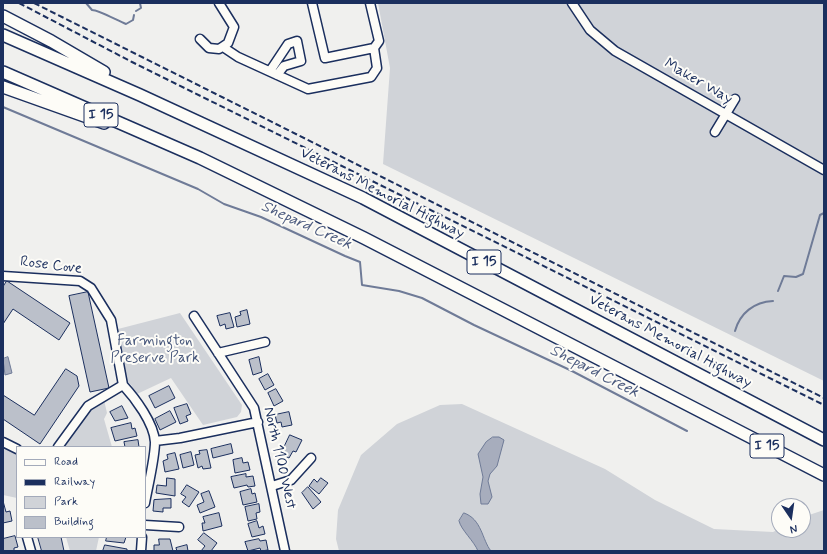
<!DOCTYPE html>
<style>
body{margin:0}
#map{position:relative;width:827px;height:554px;overflow:hidden;background:#f0f0ee;font-family:Mynerve,sans-serif}
canvas{display:block}
.frame{position:absolute;inset:0;border:4px solid #1b2f5e;pointer-events:none}
.legend{position:absolute;left:16px;top:446px;width:130px;height:92px;box-sizing:border-box;background:#fdfcf7;border:1px solid #a3aaba;margin:0;padding:5px 7px;list-style:none;font-size:12px;color:#1b2f5e}
.legend li{display:flex;align-items:center;gap:8px;height:20px}
.legend b{width:20px;border:1px solid #a3aaba}
.north{position:absolute;left:771px;top:498px;width:40px;height:40px;box-sizing:border-box;background:#fdfcf7;border:1px solid #a3aaba;border-radius:50%;rotate:167deg;font-size:11px;font-weight:700;line-height:16px;text-align:center;color:#1b2f5e}
.north::after{content:'';display:block;margin:auto;width:14px;height:18px;background:#1b2f5e;clip-path:polygon(50% 0,100% 100%,50% 72%,0 100%)}
</style>
<div id="map">
<canvas width="827" height="554"></canvas>
<div class="frame"></div>
<ul class="legend">
<li><b style="height:5px;background:#fdfcf7"></b>Road</li>
<li><b style="height:5px;background:#1b2f5e"></b>Railway</li>
<li><b style="height:11px;background:#d0d3d8"></b>Park</li>
<li><b style="height:11px;background:#bbc0ca"></b>Building</li>
</ul>
<div class="north">N</div>
</div>
<script>
const g = document.querySelector('canvas').getContext('2d');
g.lineJoin = 'round';
function paint(path, color) { g.fillStyle = color; g.fill(path, 'evenodd'); }
function strokePath(path, color, width, dash) { g.strokeStyle = color; g.lineWidth = width; g.lineCap = dash ? 'butt' : 'round'; g.setLineDash(dash || []); g.stroke(path); }
function label(font, color, halo, rows, align = 'center') {
  g.font = font + ' Mynerve,sans-serif'; g.lineWidth = 4; g.setLineDash([]); g.textBaseline = 'middle'; g.strokeStyle = halo; g.fillStyle = color; for (const [text, x, y, turn = 0] of rows) {
    g.save(); g.translate(x, y); g.rotate((+turn || 0) * Math.PI / 180); g.textAlign = isNaN(turn) ? turn : align; if (halo) g.strokeText(text, 0, 0); g.fillText(text, 0, 0); g.restore();
  }
}
const green = new Path2D(`
 M378,3H824V381L383,164L390,68Z
 M180,313L242,405L241,412L237,417L203,425L171,378L137,394L131,385L126,380L118,329Z
 M104,400L107,413L104,419L112,447H61L94,405Z
 M462,404L605,469L655,500L714,529L773,532L779,529V530H803V517L824,510V551H339L336,539L338,510L361,455L397,424L440,405Z
 M3,444L17,453V498L3,495Z
 M66,537H99L96,551H70Z`);
const water = new Path2D(`
 M8,357L12,373L5,375L3,359Z
 M493,437H499L504,440L497,466L490,474L488,481L492,497L488,504H481L480,494L483,477L478,454L486,442Z
 M464,513C482,519 482,540 491,551H478C474,541 461,530 459,521Z`);
const stream = new Path2D(`
 M86,3L92,10C99,10 118,21 126,24L133,20L134,15
 M136,11L141,8L140,3
 M3,107L198,189L224,204L261,217L345,256L360,262L362,285L399,291L422,298L474,325L572,371L687,431
 M778,291L784,276L796,277L803,274L820,215L824,213
 M735,331C740,313 754,302 773,301`);
const building = new Path2D(`
 M7,281L70,323L59,340L13,309L3,324V287Z
 M88,292L109,388L90,392L69,296Z
 M247,310L250,324L237,327L235,317L241,315L240,312Z
 M230,313L234,327L226,329L225,324L220,326L217,316Z
 M259,357L262,372L253,375L249,360Z
 M66,369L77,376L79,386L40,444L3,419V395L34,415Z
 M268,374L274,385L265,390L259,379Z
 M169,386L175,398L155,408L149,396Z
 M276,389L283,401L274,406L268,393Z
 M187,404L191,414L186,416L188,421L180,424L174,408Z
 M122,406L128,418L115,421L110,412Z
 M170,411L176,422L160,430L155,419Z
 M289,412L292,425L282,427L281,422L277,423L275,415Z
 M131,423L132,429L135,428L137,436L115,441L111,428Z
 M290,435L302,440L296,452L293,451L289,458L281,454Z
 M138,440L139,447H125L124,442Z
 M231,444L233,453L213,458L211,449Z
 M207,450L211,468L203,469L202,466L198,468L195,455L200,454L199,451Z
 M191,452L194,465L183,468L180,455Z
 M175,453L179,469L165,472L163,461L168,459L167,455Z
 M242,458L243,463L248,462L250,470L235,473L233,460Z
 M246,474V477L253,476L255,486L248,487L247,485L234,488L231,477Z
 M167,478L175,479V496L156,493L157,485L166,486Z
 M321,478L328,483L319,494L309,486L314,479L317,482Z
 M187,485L199,492L189,507L182,502L186,497L181,494Z
 M308,487L321,502L313,509L302,493Z
 M251,489L252,494L255,493L257,502L243,505L240,492Z
 M209,491L215,507L200,513L197,505L204,502L201,494Z
 M171,499V508H163V512L153,511L154,500Z
 M3,501L6,512L10,511L12,521L3,523Z
 M259,504L260,512L256,513L257,519L248,521L245,507Z
 M219,513L222,526L203,531L202,523H205L203,517Z
 M257,521L259,528L263,526L265,534L252,537L248,524Z
 M204,533L217,543L211,551H201L205,546L198,540Z
 M15,536L18,547L14,548V551H3V539Z
 M38,537H61L64,551H42Z
 M107,537H126L124,543L106,541Z
 M159,539H170L173,551H154V545H159Z
 M259,539L260,541L266,540L268,550L261,551L260,548L248,551L245,542Z
 M105,545L127,549V551H103Z
 M187,545L188,551H177L176,548Z`);
const minor = new Path2D(`
 M312,3L325,58L374,48L379,41L370,3
 M572,3L590,30L615,51L824,170
 M200,39L209,48L219,49L228,43L234,27L219,3
 M223,47L238,57L308,89L371,77L377,68L374,48
 M270,71L288,44L297,41L301,61L284,66L277,75
 M715,132L735,99
 M3,276L80,281L91,288L111,320L123,385
 M194,316L254,408L285,551
 M218,353L265,342
 M123,385C135,398 154,423 155,442C155,458 148,486 145,503
 M155,441L180,438L258,422
 M3,442L17,449
 M58,447L88,406L123,385
 M272,486L291,480L311,458
 M145,525L179,527
 M27,537L31,551
 M141,551L142,537`);
const highway = new Path2D(`
 M3,16L51,41L104,72
 M3,35L140,95L363,198L824,440
 M3,72L200,158L364,238L824,475
 M3,87L104,123`);
const rail = new Path2D(`
 M19,3L132,62L824,405
 M34,3L824,398`);
const shields = [
 [101,115,34],
 [484,262,34],
 [767,446,34]
];
const shieldNames = [
 ["I 15",101,115],
 ["I 15",484,262],
 ["I 15",767,446]
];
const streetNames = [
 ["Maker Way",698,82,30],
 ["Veterans Memorial Highway",382,194,27],
 ["Rose Cove",51,266,7],
 ["Veterans Memorial Highway",670,342,28],
 ["North 1100 West",279,458,77]
];
const parkNames = [
 ["Farmington",155,342],
 ["Preserve Park",155,359]
];
const waterNames = [
 ["Shepard Creek",306,226,24],
 ["Shepard Creek",594,372,27]
];
paint(green, '#d0d3d8');
paint(water, '#a7adbd');
strokePath(water, '#6f7b97', 1);
strokePath(stream, '#6f7b97', 2);
paint(building, '#bbc0ca');
strokePath(building, '#1b2f5e', 1);
strokePath(minor, '#1b2f5e', 11);
strokePath(highway, '#1b2f5e', 14);
strokePath(minor, '#fdfcf7', 8);
strokePath(highway, '#fdfcf7', 11);
strokePath(rail, '#1b2f5e', 2, [6, 3]);
for (const [x, y, w] of shields) { const box = new Path2D(); box.roundRect(x - w / 2, y - 12, w, 24, 3); g.fillStyle = '#fdfcf7'; g.fill(box); strokePath(box, '#1b2f5e', 1); }
label('bold 14px', '#1b2f5e', null, shieldNames);
label('15px', '#1b2f5e', '#fdfcf7', streetNames);
label('15px', '#48587c', '#fdfcf7', parkNames);
label('italic 16px', '#4c5b7f', '#fdfcf7', waterNames);
</script>
